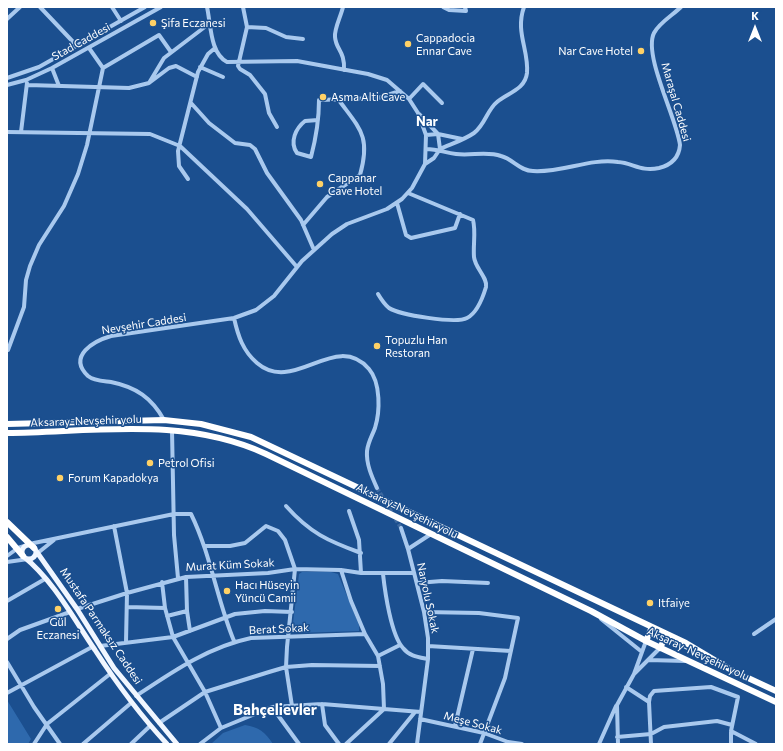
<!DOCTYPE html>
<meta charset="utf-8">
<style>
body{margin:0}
#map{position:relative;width:783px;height:751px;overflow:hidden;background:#1b4f8f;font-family:Commissioner,sans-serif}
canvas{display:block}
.frame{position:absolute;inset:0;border:8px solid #fff;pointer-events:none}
.north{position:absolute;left:735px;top:8px;width:40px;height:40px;-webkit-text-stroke:3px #1b4f8f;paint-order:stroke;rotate:0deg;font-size:11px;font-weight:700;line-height:16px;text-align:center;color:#fff}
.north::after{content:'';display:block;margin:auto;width:14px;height:18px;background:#fff;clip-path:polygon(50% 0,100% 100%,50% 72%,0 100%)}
</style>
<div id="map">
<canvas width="783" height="751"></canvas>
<div class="frame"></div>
<div class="north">K</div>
</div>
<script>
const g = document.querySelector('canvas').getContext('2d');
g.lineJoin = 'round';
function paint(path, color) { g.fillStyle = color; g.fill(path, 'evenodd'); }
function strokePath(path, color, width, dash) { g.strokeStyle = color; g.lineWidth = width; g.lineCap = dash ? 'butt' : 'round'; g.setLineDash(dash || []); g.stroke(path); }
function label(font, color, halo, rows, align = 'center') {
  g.font = font + ' Commissioner,sans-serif'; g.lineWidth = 3; g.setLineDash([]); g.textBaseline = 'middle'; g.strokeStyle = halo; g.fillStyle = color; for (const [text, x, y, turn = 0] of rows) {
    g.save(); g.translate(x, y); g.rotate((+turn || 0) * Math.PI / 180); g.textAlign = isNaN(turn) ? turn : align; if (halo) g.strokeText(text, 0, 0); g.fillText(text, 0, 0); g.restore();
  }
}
const green = new Path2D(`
 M302,572H331L338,574L359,625V631L296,633L292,631L299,574Z
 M7,700L31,739L28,744H7Z
 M245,725C259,727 265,732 273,744H211L223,733Z`);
const minorTunnel = new Path2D(`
 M377,488L401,528`);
const minor = new Path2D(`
 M40,7L77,46
 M112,7L121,21
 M243,7L247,27L238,66L240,69L250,75L265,94L269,113L277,127
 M343,7C341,16 334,29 335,37C336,50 345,51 344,70
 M443,7L449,10L466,11L465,7
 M7,19L20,7
 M247,27L266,28L286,37L303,39
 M200,67L223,77
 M52,68L59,86
 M103,68L159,35L171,52
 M7,78L39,67L145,7
 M149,83L164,58L210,23
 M7,85L26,80L52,68L161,7
 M28,85L129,88L149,83L169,68L176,66L197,77
 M409,99L423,84L442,103
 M191,103L209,123L235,143L250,145L255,149L267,173L301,220L314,250
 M419,114L438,134L440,149
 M318,120L305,121C296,128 289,142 297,153L311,157C316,138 319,120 319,100L378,98L400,91
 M7,132L150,134L180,146L247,209L297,267
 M21,132L27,83
 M426,135L438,134L462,139
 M426,149C439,149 445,153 456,154C471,156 487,151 501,156C513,159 520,171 533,171C562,173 589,158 618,162C633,163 641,172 659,168C671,165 679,158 680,145C677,119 643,55 654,33C659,23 673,15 681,7
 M440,149C451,144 464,140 474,133C485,125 487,110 497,102C507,93 525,90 527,73C529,50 515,32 524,7
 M425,164L434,158L440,149
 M188,179L179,166L178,151L198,72L208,54L215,48
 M397,203L406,235L411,238L455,228L460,214
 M303,225L327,197L360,175C371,136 360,129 338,99
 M378,294C381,299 384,304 389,308C400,315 456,324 467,318C477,313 483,297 486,287C488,278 475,268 474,257C473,245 476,231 473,220L408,193
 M234,318C238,336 243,351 257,363C294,395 335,330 369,369C381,383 380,412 375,428C372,436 368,442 367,451C366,464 372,477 377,488
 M8,350L24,307L26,280L30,266L39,245L64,206L78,174L87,145L103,68L89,48
 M164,420C152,398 136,387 111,382C104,381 94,381 88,376C67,356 94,341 111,336L234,318L256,310L274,296L302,261L332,234L347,224L387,209L402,199L412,188L425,164L426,135L418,113L409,99L387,80L368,74L297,61L227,62C210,53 211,25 207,7
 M172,430L174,535L178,578
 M286,506C310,533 328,541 361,553
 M349,511L359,540L361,573
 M114,526L127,593L126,642
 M401,528L408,549L424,612L428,638V659L417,744
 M204,546H230L245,543L266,526L278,531L285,540L295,569L287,647L286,667L292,706
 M408,549L431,534
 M7,556L18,548L34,543L174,514H191C211,555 217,600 234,641
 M34,556L54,540
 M7,562L28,559
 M341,570L351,601L365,634L378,656L383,684L384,709L346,744
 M383,574C385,592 391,635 403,648C409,656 418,657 428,659
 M186,577L187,611L190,631
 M162,582L165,608L173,637L205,692L221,728
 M417,583L442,581L488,583
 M7,601L45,579
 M127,607L165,608
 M77,609L127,593L186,577L268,573L295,569L341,570L361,573H414
 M424,612L479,613L518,618L505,678L480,744
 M167,616L187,611
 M601,619L642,652
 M754,634L776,619
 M7,639L20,630L70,612
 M100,646L173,637L235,614L265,611L292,612
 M428,646L511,651
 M378,656L400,645
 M648,660L686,661
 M7,662L34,707L60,744
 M635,673L660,648
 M626,687L649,702
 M7,693L92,647
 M136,696C172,672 208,647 251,638L365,634
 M322,704L325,725L339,744
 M272,707L299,744
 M420,719L484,733L508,742L522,744
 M159,723L205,692L269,672L286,667L312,665L380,666
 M455,726L473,649
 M731,731L756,744
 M617,737L651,734L664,727L717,721L732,725
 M34,744L47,724L110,674
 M83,744L131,703
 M131,744L150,726
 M200,744L221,728L272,707L322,704L421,712
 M389,744L415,712
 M599,744L616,706
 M618,744L617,705L634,674L646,641
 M651,744L649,702L650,696L654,691L711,687L738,697L731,731V744`);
const major = new Path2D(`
 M22 552a7 7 0 1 1 14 0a7 7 0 1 1-14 0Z
 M34,548L77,609L114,668L177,744
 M23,556C54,581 73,618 95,650C117,684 140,715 167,744`);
const highway = new Path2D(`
 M7,424L164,420L201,424L251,437L686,643L733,671L776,691
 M7,433C94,432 184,416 266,454L591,611L646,641L776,702
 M7,522L34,548
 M7,537L23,556
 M646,641L652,627
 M660,648L667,634`);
const markers = [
 [153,23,4,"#ffd166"],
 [408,44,4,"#ffd166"],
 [641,51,4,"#ffd166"],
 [323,97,4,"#ffd166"],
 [320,184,4,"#ffd166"],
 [377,346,4,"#ffd166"],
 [150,463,4,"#ffd166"],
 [60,478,4,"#ffd166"],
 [227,591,4,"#ffd166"],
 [650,603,4,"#ffd166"],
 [58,609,4,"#ffd166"]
];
const poiNames = [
 ["Şifa Eczanesi",161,23],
 ["Cappadocia",416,38],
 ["Ennar Cave",416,51],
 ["Nar Cave Hotel",633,51,"right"],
 ["Asma Alti Cave",331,97],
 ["Cappanar",328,178],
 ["Cave Hotel",328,191],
 ["Topuzlu Han",385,340],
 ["Restoran",385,353],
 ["Petrol Ofisi",158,463],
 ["Forum Kapadokya",68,478],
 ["Hacı Hüseyin",235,585],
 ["Yüncü Camii",235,598],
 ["Itfaiye",658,603],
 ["Gül",58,622,"center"],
 ["Eczanesi",58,635,"center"]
];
const streetNames = [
 ["Stad Caddesi",81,42,-29],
 ["Maraşal Caddesi",676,102,74],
 ["Nevşehir Caddesi",144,324,-9],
 ["Aksaray-Nevşehir yolu",86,421,-2],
 ["Aksaray-Nevşehir yolu",407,511,26],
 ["Murat Küm Sokak",230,565,-3],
 ["Naryolu Sokak",428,598,78],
 ["Mustafa Parmaksız Caddesi",101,626,56],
 ["Berat Sokak",279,629,-3],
 ["Aksaray-Nevşehir yolu",698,654,25],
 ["Meşe Sokak",473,723,15]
];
const quarterNames = [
 ["Nar",427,122]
];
const districtNames = [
 ["Bahçelievler",275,710]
];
paint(green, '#2e69ad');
strokePath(minorTunnel, '#3d69a0', 4, [4, 2]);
strokePath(minor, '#a9c9ee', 4);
strokePath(major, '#f0f6ff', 5);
strokePath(highway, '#fff', 6);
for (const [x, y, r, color] of markers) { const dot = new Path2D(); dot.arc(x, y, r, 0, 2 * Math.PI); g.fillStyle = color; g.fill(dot); strokePath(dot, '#1b4f8f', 1.5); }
label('11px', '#fff', '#1b4f8f', poiNames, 'left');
label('11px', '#fff', '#1b4f8f', streetNames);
label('bold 13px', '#fff', '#1b4f8f', quarterNames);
label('bold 15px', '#fff', '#1b4f8f', districtNames);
</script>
